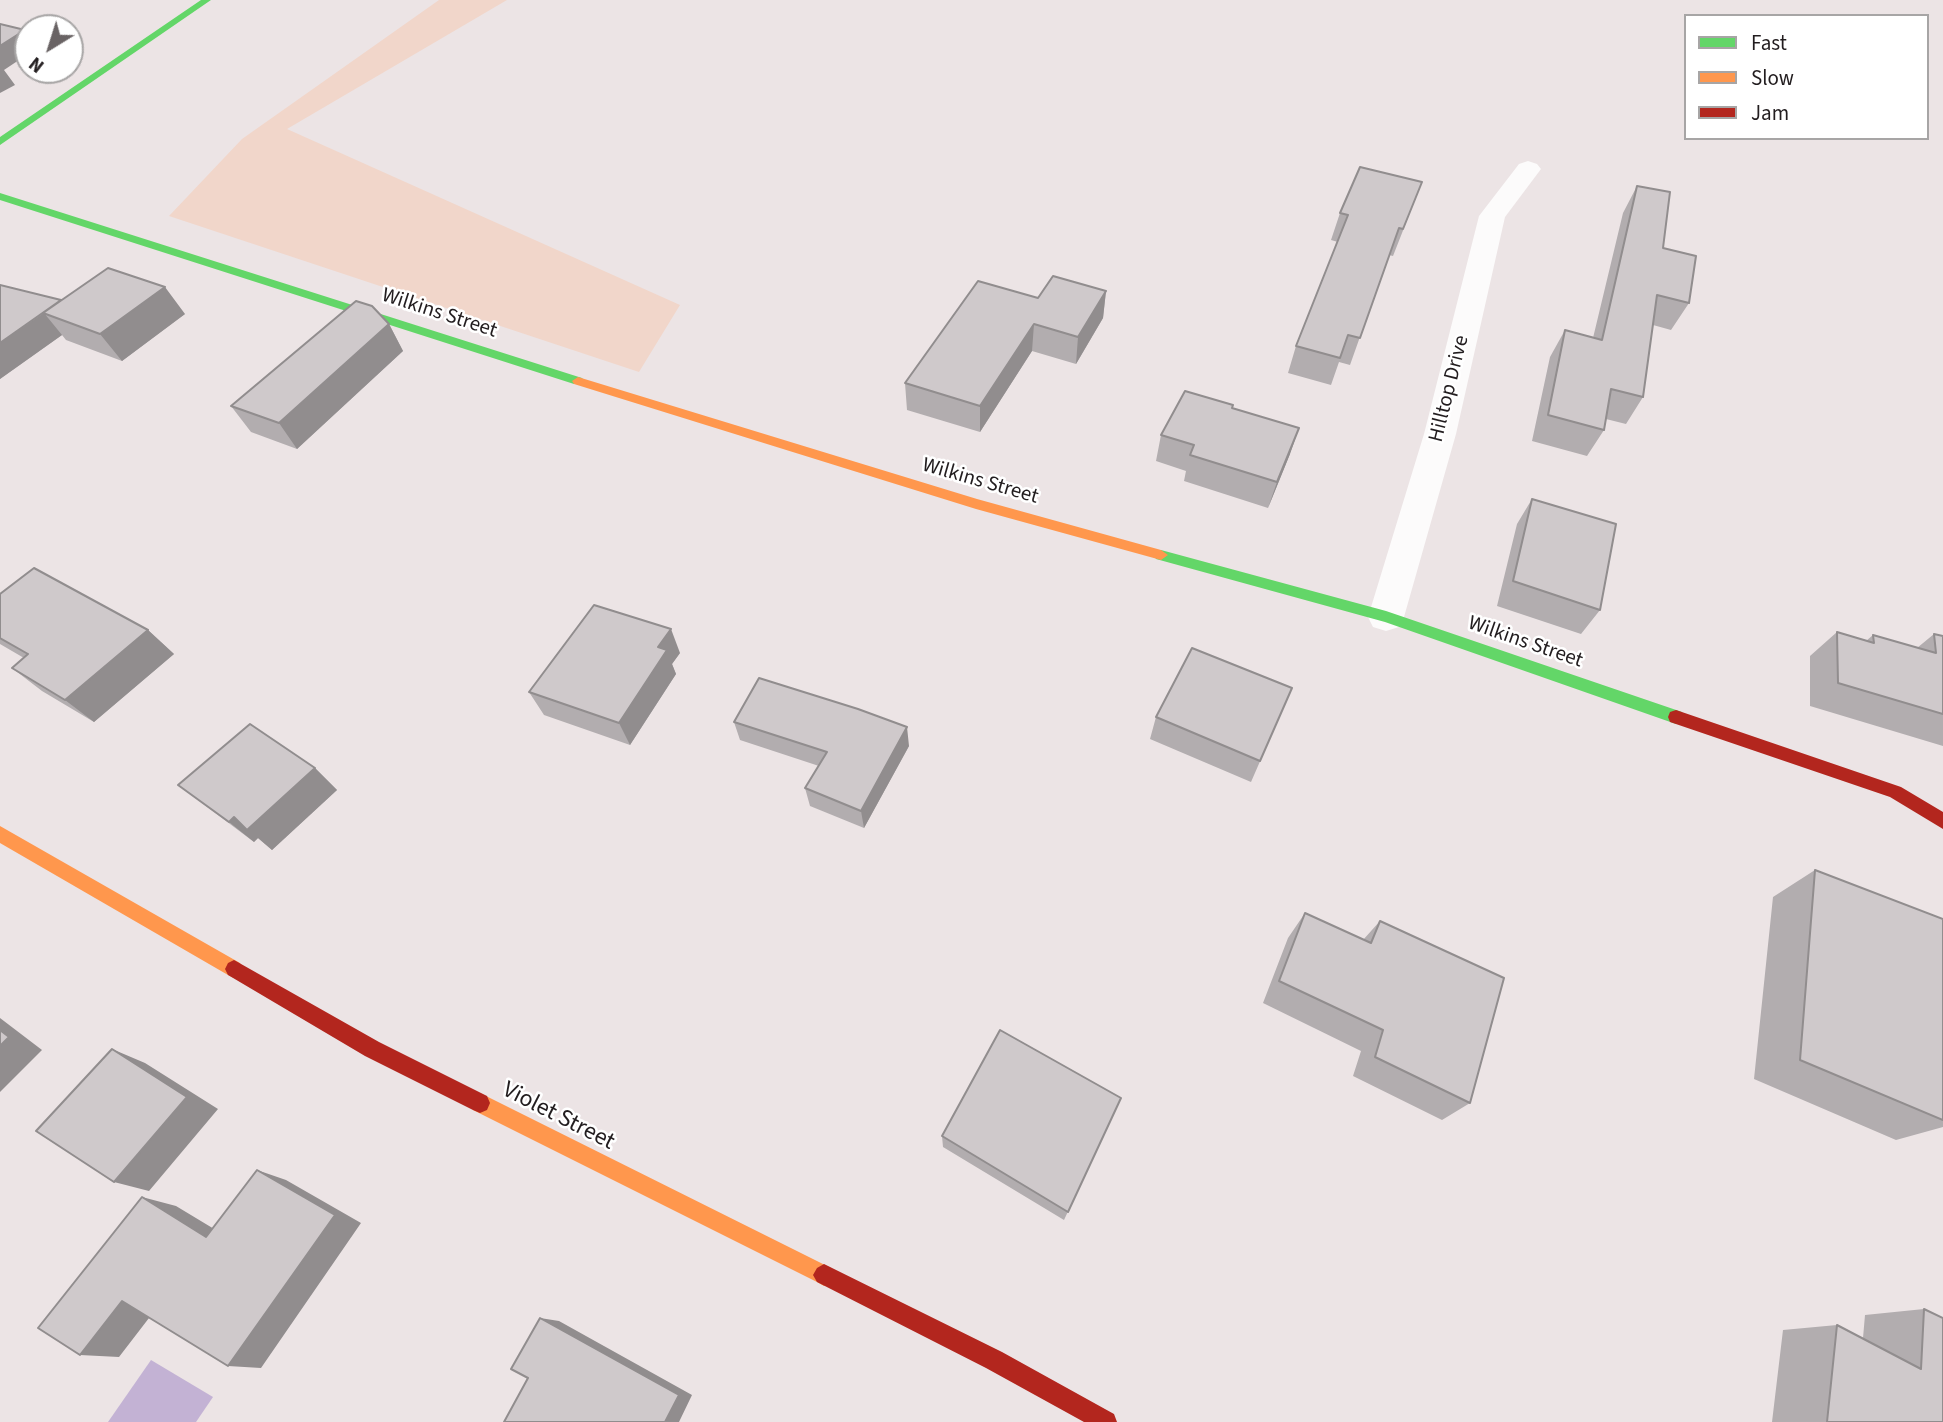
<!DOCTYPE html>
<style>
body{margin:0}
#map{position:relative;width:1943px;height:1422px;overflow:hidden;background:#ece4e5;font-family:"Source Sans 3",sans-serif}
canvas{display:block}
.legend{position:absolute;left:1684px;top:14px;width:245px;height:126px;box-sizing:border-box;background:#fff;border:2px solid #a7a5a5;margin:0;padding:9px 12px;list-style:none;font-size:21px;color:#221d1f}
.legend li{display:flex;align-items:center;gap:14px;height:35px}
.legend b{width:35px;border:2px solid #a7a5a5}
.north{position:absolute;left:14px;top:14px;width:70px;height:70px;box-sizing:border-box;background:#fff;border:2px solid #a7a5a5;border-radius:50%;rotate:218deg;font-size:19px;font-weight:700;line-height:28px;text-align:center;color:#221d1f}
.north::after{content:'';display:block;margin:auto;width:24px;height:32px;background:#696364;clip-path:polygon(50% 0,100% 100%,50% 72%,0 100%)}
</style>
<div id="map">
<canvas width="1943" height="1422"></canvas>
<ul class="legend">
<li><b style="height:9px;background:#63d668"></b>Fast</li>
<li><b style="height:9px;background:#ff974d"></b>Slow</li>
<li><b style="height:9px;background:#b3261e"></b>Jam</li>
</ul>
<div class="north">N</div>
</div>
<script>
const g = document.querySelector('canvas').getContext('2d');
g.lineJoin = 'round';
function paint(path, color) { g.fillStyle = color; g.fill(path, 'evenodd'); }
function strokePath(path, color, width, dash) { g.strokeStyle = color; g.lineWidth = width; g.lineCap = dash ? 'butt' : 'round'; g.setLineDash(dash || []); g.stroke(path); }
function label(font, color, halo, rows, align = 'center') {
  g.font = font + ' "Source Sans 3",sans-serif'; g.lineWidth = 5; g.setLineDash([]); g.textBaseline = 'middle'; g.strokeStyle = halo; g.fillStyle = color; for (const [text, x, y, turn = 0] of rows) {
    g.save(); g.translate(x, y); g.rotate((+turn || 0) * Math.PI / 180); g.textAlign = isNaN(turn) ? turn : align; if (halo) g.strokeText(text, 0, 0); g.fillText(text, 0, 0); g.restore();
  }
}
const green = new Path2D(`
 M439,0H507L287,129L680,305L639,372L169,216L242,139Z`);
const water = new Path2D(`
 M151,1360L213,1397L196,1422H108Z`);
const street = new Path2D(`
 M1528,161L1537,164L1541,169L1505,217L1456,434L1404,617L1399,627L1386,631L1373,627L1368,617L1424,434L1479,216L1519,164Z`);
const fast = new Path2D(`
 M201,0H211L0,145V137Z
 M0,193L582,378L584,381L582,384H574L0,200Z
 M1161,550L1386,611L1682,712L1684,717L1682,722L1676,724L1385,622L1156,559L1154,555L1156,551Z`);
const slow = new Path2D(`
 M578,377L977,499L1161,550L1168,555L1161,560L976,509L574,384L572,381Z
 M0,826L240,963L243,969L240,975L234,978L228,975L0,843Z
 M480,1093L831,1268L835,1275L831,1282L824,1286L817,1282L473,1110L470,1103L473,1096Z`);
const jam = new Path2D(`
 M1676,710L1901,787L1943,812V829L1890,797L1670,722L1668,717L1670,712Z
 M234,960L379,1042L487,1096L490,1103L487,1110L480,1113L473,1110L365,1056L228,975L225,969L228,963Z
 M824,1264L1002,1352L1114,1414L1117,1422H1084L986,1368L817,1282L813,1275L817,1268Z`);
const wall = new Path2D(`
 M1422,182L1393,256L1389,255L1350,365L1339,362L1331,385L1288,373L1296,346L1338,242L1331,240L1340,213Z
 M1637,186L1663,248L1689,303L1671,330L1653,325L1643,397L1626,424L1606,419L1604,430L1587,456L1532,441L1550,357L1565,330L1593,338L1623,213Z
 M0,285L61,300L185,314L122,361L66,340L62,335L0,379Z
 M1106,291L1103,318L1076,364L1032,351L980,432L907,410L905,383Z
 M389,324L403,351L297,449L251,432L231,406Z
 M1232,408L1290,454L1268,508L1184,481L1186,471L1156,461L1161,435Z
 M1532,499L1600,610L1581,634L1497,606L1517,524Z
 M0,594L148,630L174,654L94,722L42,691L12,668L24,658L0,644Z
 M1837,632L1866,641L1873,635L1917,648L1934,634L1943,636V746L1810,706V656Z
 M680,653L672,664L676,674L630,745L544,715L529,692Z
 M1292,688L1251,782L1150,739L1156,717Z
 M734,722L909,746L864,828L810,806L805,788L819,766L740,740Z
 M315,768L337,790L272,850L258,838L254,842L178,785Z
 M1815,870L1943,919V1127L1896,1140L1754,1079L1773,897Z
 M1305,913L1363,940L1380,921L1470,1103L1442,1120L1353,1076L1361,1051L1263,1003L1288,938Z
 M1121,1098L1064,1220L943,1147L942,1136Z
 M1924,1309L1943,1422H1772L1783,1330L1837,1325L1863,1338L1865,1315Z`);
const shadedWall = new Path2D(`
 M25,30L28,33V54L4,70L15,85L0,93V46Z
 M165,287L185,314L122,361L100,334Z
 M1106,291L1103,318L1076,364L1078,337Z
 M44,313L62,335L0,379V343Z
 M389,324L403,351L297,449L279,423Z
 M1034,324L1032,351L980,432V406Z
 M1299,428L1290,454L1268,508L1277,482Z
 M671,629L680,653L672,664L676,674L630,745L619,723L658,647Z
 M148,630L174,654L94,722L65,700Z
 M907,727L909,746L864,828L861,811Z
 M315,768L337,790L272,850L258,838L254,842L229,822L234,817Z
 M0,1018L42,1050L0,1092Z
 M112,1049L145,1063L218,1109L149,1191L114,1182Z
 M257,1170L286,1180L361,1223L261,1368L228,1366Z
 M142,1197L176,1206L239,1244L206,1237Z
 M122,1301L159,1305L119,1357L80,1355Z
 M540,1318L559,1321L692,1395L679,1422H665Z`);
const building = new Path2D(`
 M0,24L25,30L0,46Z
 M1360,167L1422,182L1403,229L1399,228L1360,338L1348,335L1340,358L1296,346L1348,215L1340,213Z
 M1637,186L1670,192L1663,248L1696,256L1689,303L1657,295L1643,397L1611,389L1604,430L1548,415L1565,330L1602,340Z
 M108,268L165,287L100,334L43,313Z
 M1053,276L1106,291L1078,337L1034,324L980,406L905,383L978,281L1038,298Z
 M0,285L61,300L0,343Z
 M356,301L372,306L389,324L279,423L231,406Z
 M1185,391L1233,405L1232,408L1299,428L1277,482L1190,455L1194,445L1161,435Z
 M1532,499L1616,524L1600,610L1513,581Z
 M34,568L148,630L65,700L12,668L28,654L0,638V594Z
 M594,605L671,629L658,647L667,650L619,723L529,692Z
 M1837,632L1874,643L1873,635L1936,653L1934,634L1943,636V714L1838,683Z
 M1192,648L1292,688L1260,761L1156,717Z
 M759,678L858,709L907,727L861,811L805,788L827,752L734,722Z
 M250,724L315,768L247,830L234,817L229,822L178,785Z
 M1815,870L1943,919V1120L1800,1060Z
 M1305,913L1371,943L1380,921L1504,978L1470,1103L1375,1057L1383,1030L1279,981Z
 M0,1030L9,1037L0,1046Z
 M1000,1030L1121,1098L1068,1212L942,1136Z
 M112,1049L187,1097L114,1182L36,1131Z
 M257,1170L335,1215L228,1366L122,1301L80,1355L38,1328L142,1197L206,1237Z
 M1924,1309L1943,1318V1422H1827L1837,1325L1921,1369Z
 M540,1318L679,1395L665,1422H504L528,1378L511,1369Z`);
const streetNames = [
 ["Wilkins Street",439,314,18],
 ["Hilltop Drive",1450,389,-76],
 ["Wilkins Street",980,482,16],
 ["Wilkins Street",1525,643,19]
];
const nearStreetnames = [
 ["Violet Street",558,1117,27]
];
paint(green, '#f1d6ca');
paint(water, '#c3b2d4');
paint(street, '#fcfbfb');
paint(fast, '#63d668');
paint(slow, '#ff974d');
paint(jam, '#b3261e');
paint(wall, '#b2adaf');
paint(shadedWall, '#918d8e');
paint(building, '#cfc9cb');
strokePath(building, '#918d8e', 2);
label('21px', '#221d1f', '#fff', streetNames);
label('24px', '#221d1f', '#fff', nearStreetnames);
</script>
